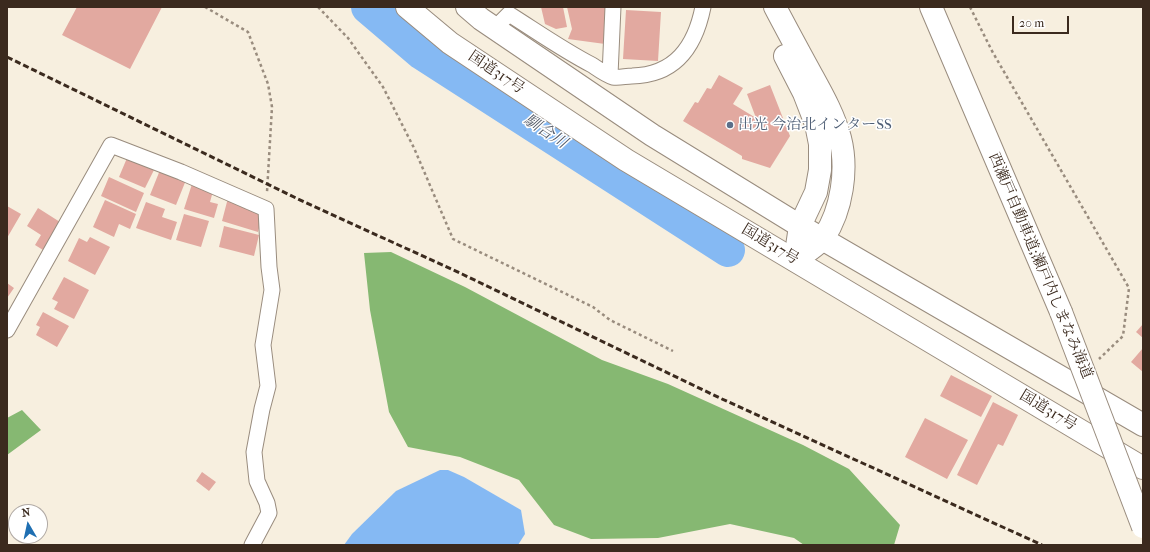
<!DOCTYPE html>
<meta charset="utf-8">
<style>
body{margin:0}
#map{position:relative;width:1150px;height:552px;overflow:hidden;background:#f7efdf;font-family:"IM FELL French Canon",serif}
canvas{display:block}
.frame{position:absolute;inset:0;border:8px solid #3b2a1e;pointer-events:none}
.north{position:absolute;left:8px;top:504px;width:40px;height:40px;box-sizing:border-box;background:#fff;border:1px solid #b1aaa5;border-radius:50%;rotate:351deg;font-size:11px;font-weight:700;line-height:16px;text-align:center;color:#3b2a1e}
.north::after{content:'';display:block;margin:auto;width:14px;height:18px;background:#1f6fb2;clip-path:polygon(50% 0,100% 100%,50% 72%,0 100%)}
.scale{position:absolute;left:1012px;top:16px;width:57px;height:18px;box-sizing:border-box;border:2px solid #3b2a1e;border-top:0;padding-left:5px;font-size:12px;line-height:14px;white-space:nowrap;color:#3b2a1e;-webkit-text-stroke:3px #fff;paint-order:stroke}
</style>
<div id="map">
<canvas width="1150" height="552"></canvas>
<div class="frame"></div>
<div class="north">N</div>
<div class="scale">20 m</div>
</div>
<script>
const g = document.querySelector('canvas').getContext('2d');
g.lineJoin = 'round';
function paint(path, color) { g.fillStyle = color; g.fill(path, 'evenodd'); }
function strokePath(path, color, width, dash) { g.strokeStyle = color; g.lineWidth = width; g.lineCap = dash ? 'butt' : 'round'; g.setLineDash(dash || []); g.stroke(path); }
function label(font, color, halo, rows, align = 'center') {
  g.font = font + ' "IM FELL French Canon","Noto Serif JP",serif'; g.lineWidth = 3; g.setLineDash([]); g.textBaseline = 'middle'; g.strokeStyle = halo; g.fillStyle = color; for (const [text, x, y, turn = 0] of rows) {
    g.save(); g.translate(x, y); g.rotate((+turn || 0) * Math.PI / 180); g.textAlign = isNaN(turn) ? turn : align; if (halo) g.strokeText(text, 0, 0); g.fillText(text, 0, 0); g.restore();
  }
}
const forest = new Path2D(`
 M391,252L465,287L602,360L668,384L803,445L849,469L900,525L894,545H804L794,538L730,524L658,538L591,539L554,525L519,480L460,457L408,447L389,412L370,310L364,253Z
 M22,410L41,430L7,455V418Z`);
const water = new Path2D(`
 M440,470H448L464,477L521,510L525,534L518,545H344L352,534L396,491Z`);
const river = new Path2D(`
 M368,7L422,53L728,250`);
const building = new Path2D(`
 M77,7H162L130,69L62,35Z
 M541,7H563L567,27L556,29L545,24Z
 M567,7H609L605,44L568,39L572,29Z
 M626,10L661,12L658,61L623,59Z
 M719,75L743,88L733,104L756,118L747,94L770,85L790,136L770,168L742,159V156L683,121L695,102L698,103L707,88L711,89Z
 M127,158L154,170L145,188L119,177Z
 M160,170L186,180L176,205L150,195Z
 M109,177L144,193L136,212L101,196Z
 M192,184L213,191L210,202L218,204L214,218L184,209Z
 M228,198L263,212L258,232L222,221Z
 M105,200L136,214L130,229L119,224L114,237L93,227Z
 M146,202L165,209L162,217L177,222L171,240L136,228Z
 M7,206L21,214L7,238Z
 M38,208L60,222L43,250L35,245L41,235L27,226Z
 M184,214L209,221L201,247L176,240Z
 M224,226L259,235L254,256L219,247Z
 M90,237L110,247L95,275L68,261L79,238L87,242Z
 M64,277L89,290L74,319L54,309L58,302L52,299Z
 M7,283L14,288L7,298Z
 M43,312L69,326L57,347L36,335L40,327L36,325Z
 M1143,324V338L1136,332Z
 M1143,348V372L1131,362Z
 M951,375L992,396L981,417L940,396Z
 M993,402L1018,415L1003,446L998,444L977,485L957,475Z
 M925,418L968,440L947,479L905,457Z
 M202,472L216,482L209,491L196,481Z`);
const path = new Path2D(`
 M205,7L248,32L268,84L272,107L267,192
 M318,7L348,38L383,87L414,148L453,239L593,307L610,320L673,351
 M970,7L992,51L1129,288L1123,336L1099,359`);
const minor = new Path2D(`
 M495,28L509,14C536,31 563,50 592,65C598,69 606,75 613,77C619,78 626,76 632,76C675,75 695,47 703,7
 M610,75L613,7
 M7,330L111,145L181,172L266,209L269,267L272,290L263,345L268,386L262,409L254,452L257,481L267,503L269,513L252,545`);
const trunk = new Path2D(`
 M407,7L450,43L626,160L1143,468
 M467,7L481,19L652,135L800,226L1143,425`);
const motorway = new Path2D(`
 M775,7C787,30 799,52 811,74C822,94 834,115 840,138C848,169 842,210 824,237C820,244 802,255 795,260
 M931,7L1061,312
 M785,56L804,93L816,124L820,144V170L816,192L800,226L795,260`);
const rail = new Path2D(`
 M7,57L298,199L462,274L722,399L1042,545`);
const motorwayBridge = new Path2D(`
 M1061,312L1143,527`);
const markers = [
 [730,125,4,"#5c6f8a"]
];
const streetNames = [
 ["国道317号",496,73,34],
 ["国道317号",770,245,31],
 ["西瀬戸自動車道;瀬戸内しまなみ海道",1040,266,67],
 ["国道317号",1048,411,31]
];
const serviceNames = [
 ["出光 今治北インターSS",738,125]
];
const waterNames = [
 ["馴合川",545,132,33]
];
paint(forest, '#86b872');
paint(water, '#85b9f3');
strokePath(river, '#85b9f3', 34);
paint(building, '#e2a9a0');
strokePath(minor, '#998c7e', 17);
strokePath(trunk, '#998c7e', 24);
strokePath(motorway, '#998c7e', 24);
strokePath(path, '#998c7e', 2.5, [3, 3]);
strokePath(minor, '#fff', 15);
strokePath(trunk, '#fff', 22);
strokePath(motorway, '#fff', 22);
strokePath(rail, '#3b2a1e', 3, [6, 3]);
strokePath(motorwayBridge, '#998c7e', 24, []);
strokePath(motorwayBridge, '#fff', 22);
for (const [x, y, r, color] of markers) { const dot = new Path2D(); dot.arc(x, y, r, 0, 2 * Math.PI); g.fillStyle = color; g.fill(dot); strokePath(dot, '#fff', 1.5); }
label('15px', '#3b2a1e', '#fff', streetNames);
label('15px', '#4e5e75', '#fff', serviceNames, 'left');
label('italic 16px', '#555c69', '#fff', waterNames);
</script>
